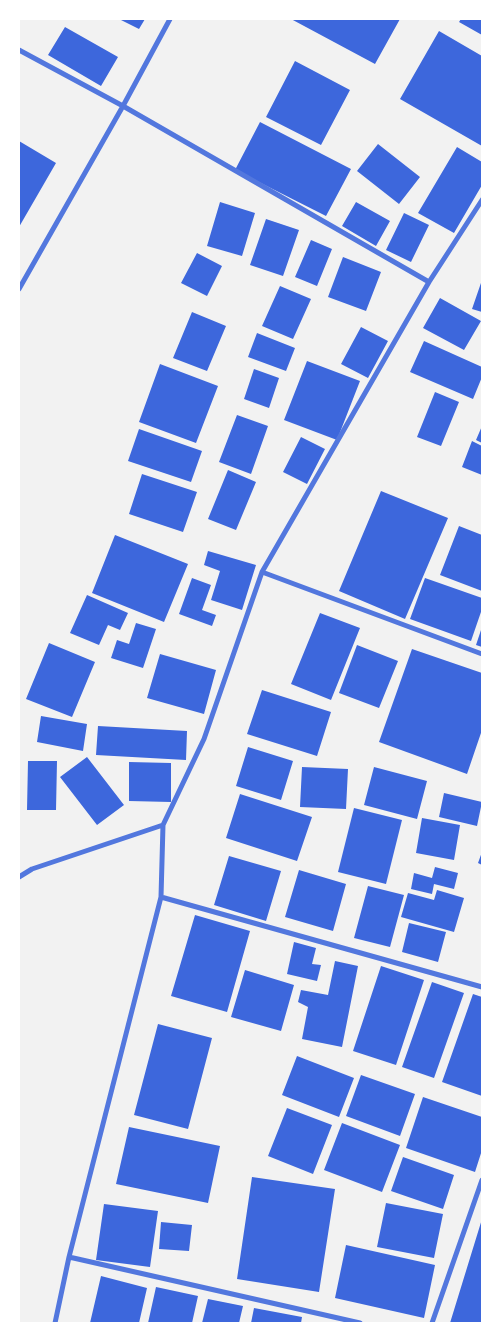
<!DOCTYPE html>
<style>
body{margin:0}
#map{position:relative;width:501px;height:1342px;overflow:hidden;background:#f2f2f2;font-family:"Source Sans 3",sans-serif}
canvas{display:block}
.frame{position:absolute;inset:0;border:20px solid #fff;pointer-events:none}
</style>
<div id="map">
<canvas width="501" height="1342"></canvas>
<div class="frame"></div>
</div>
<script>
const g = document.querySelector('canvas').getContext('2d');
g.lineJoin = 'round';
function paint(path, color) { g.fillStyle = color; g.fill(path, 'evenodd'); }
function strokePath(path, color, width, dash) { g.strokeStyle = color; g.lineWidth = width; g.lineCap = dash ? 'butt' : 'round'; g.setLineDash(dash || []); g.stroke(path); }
const building = new Path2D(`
 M119,19H145L139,29Z
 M291,19H400L375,64Z
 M461,19H482V35L459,22Z
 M65,27L118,57L101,86L48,55Z
 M439,31L482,56V146L400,99Z
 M295,61L350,90L321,145L266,117Z
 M260,122L351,169L326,216L235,170Z
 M19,141L56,163L19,227Z
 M378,144L420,177L399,204L357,171Z
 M457,147L482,162V185L454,233L418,213Z
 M220,202L255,213L242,256L207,246Z
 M356,202L390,221L376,246L342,226Z
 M404,213L429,225L411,262L386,250Z
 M266,219L299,230L283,276L250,265Z
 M311,240L332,249L317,286L295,277Z
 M197,253L222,266L207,296L181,283Z
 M343,257L381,272L366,311L328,297Z
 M482,280V312L472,309Z
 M280,286L311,299L293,339L262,326Z
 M440,298L481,321L464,350L423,328Z
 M192,312L226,326L207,371L173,358Z
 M361,327L388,341L368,378L341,364Z
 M257,333L295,348L286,371L248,357Z
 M424,341L482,367V377L473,399L410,372Z
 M307,361L360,381L337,440L284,420Z
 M160,364L218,386L196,443L139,422Z
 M254,369L279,378L269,408L244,399Z
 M435,392L459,402L441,446L417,437Z
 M237,415L268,426L251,474L219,462Z
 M482,426V443L476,440Z
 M139,429L202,451L191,482L128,461Z
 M301,437L325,449L307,484L283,472Z
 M472,441L482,446V475L462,467Z
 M228,470L256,482L236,530L208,519Z
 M142,474L197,492L183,532L129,514Z
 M381,491L448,518L405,619L339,591Z
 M459,526L482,535V591L440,575Z
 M115,535L188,564L164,622L92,593Z
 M208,551L256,565L242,610L211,600L220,571L204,565Z
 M192,578L211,585L202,610L216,615L212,626L179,614Z
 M425,578L482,598V609L471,641L410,619Z
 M87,595L128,613L120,630L108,625L99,645L70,633Z
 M320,613L360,628L331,700L291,684Z
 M136,623L156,629L143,668L111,658L117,640L129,644Z
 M482,627V647L476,645Z
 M49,643L95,662L72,717L26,699Z
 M357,645L398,661L379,708L339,693Z
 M412,649L482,673V730L467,774L379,742Z
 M160,654L216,670L204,714L147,698Z
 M262,690L331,712L317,756L247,734Z
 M41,716L87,724L83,751L37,742Z
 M98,726L187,731L186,760L96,755Z
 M248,747L293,761L281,800L236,786Z
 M87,757L124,805L97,825L60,777Z
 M28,761H57L56,810H27Z
 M129,762L171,763V802L129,801Z
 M302,767L348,769L346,809L300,807Z
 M374,767L427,781L417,819L364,805Z
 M444,793L482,802L477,826L439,817Z
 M240,794L312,817L297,861L226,838Z
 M354,808L402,820L386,884L338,872Z
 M422,818L460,825L454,860L416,853Z
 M482,852V865L478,863Z
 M229,856L281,871L266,921L214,905Z
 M435,867L458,873L454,889L434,884L432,894L411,889L414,873L432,878Z
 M299,870L346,884L333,931L285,917Z
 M368,886L404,895L390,947L354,938Z
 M437,890L464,898L454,932L401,917L408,893L434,900Z
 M195,915L250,931L227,1012L171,996Z
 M409,923L446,932L438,962L402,952Z
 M294,942L316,948L312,964L321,965L317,981L287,974Z
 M335,961L358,966L342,1047L302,1039L308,1007L298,1002L301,990L328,995Z
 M381,966L424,980L396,1065L353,1051Z
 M245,970L294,985L281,1031L231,1017Z
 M432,982L464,993L434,1078L402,1067Z
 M473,994L482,997V1096L442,1082Z
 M158,1024L212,1038L188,1129L134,1115Z
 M297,1056L354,1078L339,1117L282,1095Z
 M361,1075L415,1094L400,1136L346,1116Z
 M423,1097L482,1117V1150L475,1172L406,1148Z
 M287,1108L332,1125L313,1174L268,1156Z
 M342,1123L400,1145L382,1192L324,1170Z
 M129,1127L220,1146L208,1203L116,1184Z
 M403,1157L454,1175L443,1209L391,1191Z
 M252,1177L335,1189L319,1292L237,1279Z
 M386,1203L443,1214L434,1258L377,1247Z
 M104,1204L158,1211L150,1267L96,1260Z
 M482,1219V1323H450Z
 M161,1222L192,1225L189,1251L159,1249Z
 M346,1245L435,1265L424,1318L335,1298Z
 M101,1276L147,1288L139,1323H90Z
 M156,1287L198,1296L192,1323H148Z
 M208,1299L243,1306L239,1323H202Z
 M254,1308L302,1317L301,1323H251Z`);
const minor = new Path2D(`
 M19,50L123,106L429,282
 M19,289L123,106L170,19
 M262,572L482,654
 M19,877L32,869L163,825
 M161,897L482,987
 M69,1257L360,1323
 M55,1323L69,1257L161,897L163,825L204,739L262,572L429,282L482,200
 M432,1323L482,1180`);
paint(building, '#3d67dc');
strokePath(minor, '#5277de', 5);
</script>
